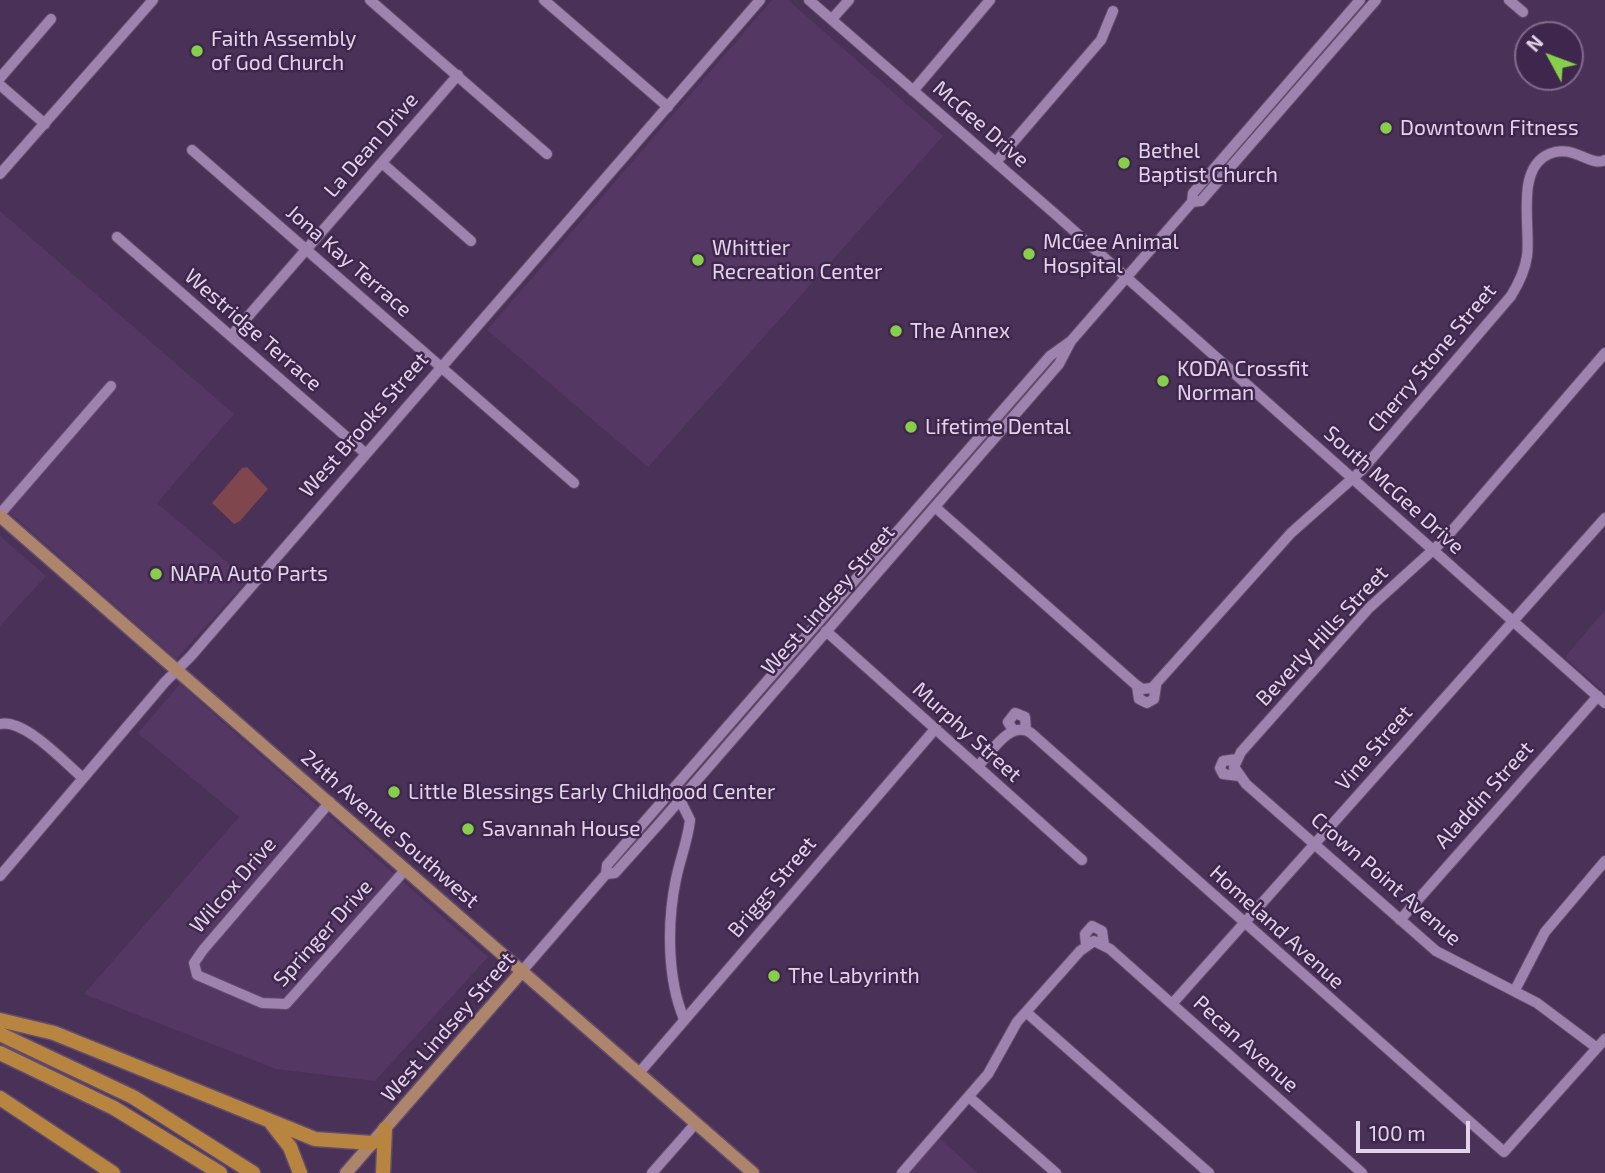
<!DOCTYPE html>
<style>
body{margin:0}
#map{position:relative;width:1605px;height:1173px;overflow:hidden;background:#4a3157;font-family:"Exo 2",sans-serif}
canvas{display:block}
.north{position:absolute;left:1514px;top:21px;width:70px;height:70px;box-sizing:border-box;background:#3f264c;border:2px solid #806b8c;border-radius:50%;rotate:311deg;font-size:19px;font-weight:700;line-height:28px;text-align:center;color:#e2d3eb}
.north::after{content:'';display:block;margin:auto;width:24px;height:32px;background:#87cf4a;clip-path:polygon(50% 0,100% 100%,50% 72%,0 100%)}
.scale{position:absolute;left:1356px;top:1121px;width:114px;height:32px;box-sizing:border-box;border:4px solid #e2d3eb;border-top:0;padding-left:9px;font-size:21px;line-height:24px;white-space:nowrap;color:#e2d3eb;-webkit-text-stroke:5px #3f264c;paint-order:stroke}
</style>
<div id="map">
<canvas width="1605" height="1173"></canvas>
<div class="north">N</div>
<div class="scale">100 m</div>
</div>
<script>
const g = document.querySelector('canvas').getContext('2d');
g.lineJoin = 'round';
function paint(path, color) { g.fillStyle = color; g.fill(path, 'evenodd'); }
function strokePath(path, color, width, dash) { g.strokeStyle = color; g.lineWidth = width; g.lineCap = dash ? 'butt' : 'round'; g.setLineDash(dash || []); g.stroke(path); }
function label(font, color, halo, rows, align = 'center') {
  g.font = font + ' "Exo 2",sans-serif'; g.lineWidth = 5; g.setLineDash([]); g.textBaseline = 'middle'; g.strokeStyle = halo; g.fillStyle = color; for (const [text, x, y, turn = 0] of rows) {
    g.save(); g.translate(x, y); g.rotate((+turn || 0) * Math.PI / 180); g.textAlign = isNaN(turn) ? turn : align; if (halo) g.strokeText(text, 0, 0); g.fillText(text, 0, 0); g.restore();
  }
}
const built = new Path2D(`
 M772,0H788L943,136L648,467L487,330Z
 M0,211L234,414L157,503L248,580L176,659L0,504Z
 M0,536L46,576L0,626Z
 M1605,610V693L1565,657Z
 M180,684L488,957L375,1081L276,1069L84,994L239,817L138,733Z
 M937,1136L978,1173H905Z`);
const green = new Path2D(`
 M247,467L268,489L240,521L234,524L212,503L242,468Z`);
const minor = new Path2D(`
 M370,0L547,154
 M544,0L668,107
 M809,0L1054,213L1605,703
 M1509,0L1523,12
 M832,19L849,0
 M0,78L51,19
 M0,85L45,124
 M913,91L990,0
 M192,150L574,483
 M996,162L1101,40L1113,11
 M382,163L471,241
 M0,174L153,0
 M1192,202L1201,201L1376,0
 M117,237L365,453
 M231,336L458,75
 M935,507L1135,684L1142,689L1152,688L1291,533L1362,470L1511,296C1519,283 1525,271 1527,256C1531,226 1515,169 1549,154C1573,143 1591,168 1605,160
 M0,514L111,386
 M826,631L1082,860
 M1137,686L1139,699L1147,703L1154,699L1156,686
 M0,724C24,718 64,762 83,778
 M1013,730L1008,722L1015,713L1025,717L1026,730
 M1237,759L1223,761L1220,768L1223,774L1239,776
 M978,766C991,753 1010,719 1031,733L1504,1152L1605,1039
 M678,796L690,820C688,840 680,859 676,879C667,922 667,979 684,1019
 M330,802L203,950L194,963L197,975L262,1003L286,1004L406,869
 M606,874L615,873L659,824L1059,364L1071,341
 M0,876L165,682L191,656L760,0
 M1400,920L1598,696
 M1086,945L1085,934L1092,926L1102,931L1104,945
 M523,970L606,874L607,865L639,828L1050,356L1071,341L1192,202L1193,193L1360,0
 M1515,990L1545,932L1605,861
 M1172,1004L1605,518
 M1026,1012L1209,1173
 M1597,1048L1537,1003L1436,951L1246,784L1234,767L1241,752L1369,608L1444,540L1605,353
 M639,1073L936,728
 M969,1097L1056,1173
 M652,1173L696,1123
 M902,1173L988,1074L1017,1022L1080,951L1094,941L1110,949L1362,1173`);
const major = new Path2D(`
 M0,516L753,1173
 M346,1173L523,970`);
const highway = new Path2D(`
 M0,1020L54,1033L315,1139L372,1143
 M0,1034L133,1097L253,1173
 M0,1053L114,1108L220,1173
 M0,1098L113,1173
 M272,1124L290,1147L300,1173
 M383,1173L385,1129`);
const markers = [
 [197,51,7,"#87cf4a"],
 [1386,128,7,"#87cf4a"],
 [1124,163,7,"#87cf4a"],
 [1029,254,7,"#87cf4a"],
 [698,260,7,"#87cf4a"],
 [896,331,7,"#87cf4a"],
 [1163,381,7,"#87cf4a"],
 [911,427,7,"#87cf4a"],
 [156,574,7,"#87cf4a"],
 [394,792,7,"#87cf4a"],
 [468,829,7,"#87cf4a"],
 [774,976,7,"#87cf4a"]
];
const poiNames = [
 ["Faith Assembly",211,39],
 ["of God Church",211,63],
 ["Downtown Fitness",1400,128],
 ["Bethel",1138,151],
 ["Baptist Church",1138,175],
 ["McGee Animal",1043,242],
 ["Hospital",1043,266],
 ["Whittier",712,248],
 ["Recreation Center",712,272],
 ["The Annex",910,331],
 ["KODA Crossfit",1177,369],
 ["Norman",1177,393],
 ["Lifetime Dental",925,427],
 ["NAPA Auto Parts",170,574],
 ["Little Blessings Early Childhood Center",408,792],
 ["Savannah House",482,829],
 ["The Labyrinth",788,976]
];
const streetNames = [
 ["McGee Drive",981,124,41],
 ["La Dean Drive",371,145,-49],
 ["Jona Kay Terrace",349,261,41],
 ["Westridge Terrace",253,330,41],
 ["Cherry Stone Street",1432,358,-50],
 ["West Brooks Street",364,425,-49],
 ["South McGee Drive",1394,490,42],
 ["West Lindsey Street",828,600,-49],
 ["Beverly Hills Street",1322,636,-47],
 ["Murphy Street",967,732,42],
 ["Vine Street",1374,748,-49],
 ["Aladdin Street",1484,795,-48],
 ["24th Avenue Southwest",390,829,41],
 ["Crown Point Avenue",1386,879,41],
 ["Wilcox Drive",233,885,-49],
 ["Briggs Street",772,887,-50],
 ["Homeland Avenue",1277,927,42],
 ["Springer Drive",323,933,-48],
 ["West Lindsey Street",448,1027,-49],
 ["Pecan Avenue",1246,1044,42]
];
paint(built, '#553764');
paint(green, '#7f464d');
strokePath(minor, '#624c6c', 12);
strokePath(major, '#624c6c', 15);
strokePath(highway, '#624c6c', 17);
strokePath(minor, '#9f83af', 10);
strokePath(major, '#ad846c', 12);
strokePath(highway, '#b7853f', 14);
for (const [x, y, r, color] of markers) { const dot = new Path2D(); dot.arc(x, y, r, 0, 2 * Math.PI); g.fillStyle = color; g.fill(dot); strokePath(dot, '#3f264c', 2.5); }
label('21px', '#e2d3eb', '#3f264c', poiNames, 'left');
label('21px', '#e2d3eb', '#3f264c', streetNames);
</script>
